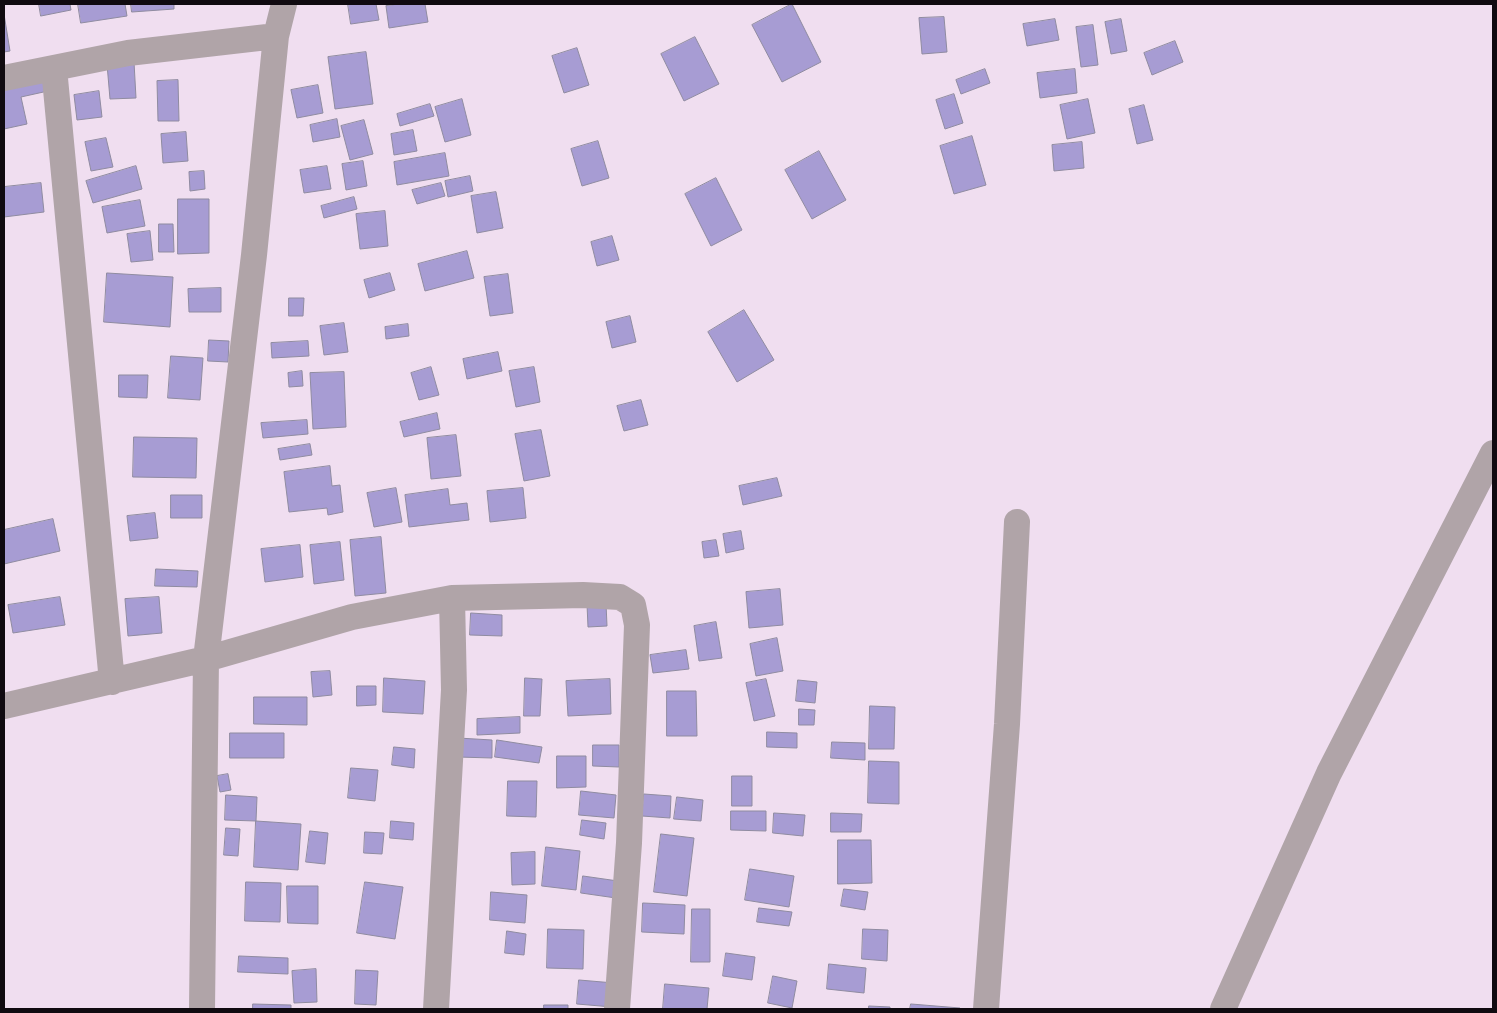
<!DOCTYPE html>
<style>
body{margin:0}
#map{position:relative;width:1497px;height:1013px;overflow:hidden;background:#f0def0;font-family:"PT Sans Narrow",sans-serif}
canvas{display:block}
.frame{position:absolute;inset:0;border:5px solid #100a10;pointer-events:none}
</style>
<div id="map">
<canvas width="1497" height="1013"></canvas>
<div class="frame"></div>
</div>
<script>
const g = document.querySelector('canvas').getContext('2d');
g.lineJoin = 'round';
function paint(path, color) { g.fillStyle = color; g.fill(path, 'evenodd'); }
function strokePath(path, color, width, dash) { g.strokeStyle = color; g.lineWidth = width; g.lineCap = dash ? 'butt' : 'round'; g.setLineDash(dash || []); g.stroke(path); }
const building = new Path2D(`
 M39,4H70L71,10L41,16Z
 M78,4H125L127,16L81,23Z
 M131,4H174V9L132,12Z
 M348,4H376L379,20L351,24Z
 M399,4H425L428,22L389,28L386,6Z
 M792,4L821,62L782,82L752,25Z
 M4,14L10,51L4,52Z
 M944,17L947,52L922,54L919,18Z
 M1055,19L1059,40L1027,46L1023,24Z
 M1121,19L1127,51L1111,54L1105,22Z
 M1093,25L1098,65L1081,67L1076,27Z
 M695,37L719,84L684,101L661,54Z
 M1175,41L1183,62L1152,75L1144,53Z
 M577,48L589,85L564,93L552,56Z
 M366,52L373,104L335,109L328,57Z
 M134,62L136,98L110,99L107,64Z
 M985,69L990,83L961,94L956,80Z
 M1075,69L1077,93L1040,98L1037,73Z
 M45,76L48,91L21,97L27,124L4,129V83Z
 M178,80L179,121H158L157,81Z
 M318,85L323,113L297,118L291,90Z
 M99,91L102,117L77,120L74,95Z
 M954,94L963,123L945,129L936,100Z
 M462,99L471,135L445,142L435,107Z
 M1088,99L1095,133L1067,139L1060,105Z
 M430,104L434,116L400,126L397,114Z
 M1144,105L1153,140L1137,144L1129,109Z
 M337,119L340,137L313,142L310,125Z
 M364,120L373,154L350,160L341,126Z
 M413,130L417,151L394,155L391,134Z
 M186,132L188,161L163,163L161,134Z
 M972,136L986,185L954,194L940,146Z
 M106,138L113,167L91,171L85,142Z
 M598,141L609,178L582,186L571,149Z
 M1082,142L1084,168L1054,171L1052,145Z
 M819,151L846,200L812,219L785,170Z
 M445,153L449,176L397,185L394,162Z
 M363,161L367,186L346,190L342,164Z
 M136,166L142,189L93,203L86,181Z
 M327,166L331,189L304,193L300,170Z
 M204,171L205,189L190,191L189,172Z
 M470,176L473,191L448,197L445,181Z
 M716,178L742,230L711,246L685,194Z
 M41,183L44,212L4,217V187Z
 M441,183L445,196L417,204L412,190Z
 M496,192L503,228L477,233L471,196Z
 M354,197L357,209L324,218L321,206Z
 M178,199H209V253L178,254Z
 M140,200L145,226L107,233L102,207Z
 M385,211L388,246L360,249L356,214Z
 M159,224H173L174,252H159Z
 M150,231L153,260L131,262L127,234Z
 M612,236L619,260L597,266L591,242Z
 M467,251L474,278L425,291L418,264Z
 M107,273L173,277L170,327L104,322Z
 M390,273L395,290L369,298L364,280Z
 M508,274L513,313L490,316L484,277Z
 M221,288V312H189L188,289Z
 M289,298H304L303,316H289Z
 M744,310L774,360L737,382L708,332Z
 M630,316L636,342L612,348L606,322Z
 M344,323L348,352L324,355L320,326Z
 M408,324L409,336L386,339L385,327Z
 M209,340L229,341L228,362L208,361Z
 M308,341L309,356L272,358L271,343Z
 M498,352L502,371L467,379L463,359Z
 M171,356L203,358L200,400L168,398Z
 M431,367L439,395L419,400L411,373Z
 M534,367L540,402L516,407L509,371Z
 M302,371L303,386L289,387L288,373Z
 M344,372L346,427L313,429L310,373Z
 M119,375H148L147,398L119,397Z
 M641,400L648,425L624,431L617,406Z
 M437,413L440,429L404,437L400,422Z
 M307,420L308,434L263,438L261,423Z
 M541,430L550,476L524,481L515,434Z
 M456,435L461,476L431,479L427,438Z
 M134,437L197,438L196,478L133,477Z
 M310,444L312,455L280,460L278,449Z
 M330,466L332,486L340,485L343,512L328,515L327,508L289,512L284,472Z
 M777,478L782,496L743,505L739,486Z
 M396,488L402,522L374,527L367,493Z
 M523,488L526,518L490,522L487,491Z
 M448,489L450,505L467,503L469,520L409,527L405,495Z
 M171,495H202V518H171Z
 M155,513L158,538L130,541L127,516Z
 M53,519L60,551L4,564V530Z
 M741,531L744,549L726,553L723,534Z
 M381,537L386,593L355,596L350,540Z
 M716,540L719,556L704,558L702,542Z
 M340,542L344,580L314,584L310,545Z
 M300,545L303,577L265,582L261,549Z
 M156,569L198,571L197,587L155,586Z
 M780,589L783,625L749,628L746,592Z
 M60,597L65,625L13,633L8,605Z
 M159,597L162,633L128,636L125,599Z
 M606,603L607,626L588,627L587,604Z
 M471,613L502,615V636L470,635Z
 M716,622L722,658L699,661L694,626Z
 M777,638L783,671L756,676L750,644Z
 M686,650L689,669L653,673L650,655Z
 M330,671L332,695L313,697L311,672Z
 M384,678L425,681L423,714L383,712Z
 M525,678L542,679L540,716H524Z
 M610,679L611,714L568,716L566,681Z
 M766,679L775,716L754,721L746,683Z
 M798,680L817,682L815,703L796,701Z
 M357,686H376V705L357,706Z
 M667,691H696L697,736H667Z
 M254,697H307V725L254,724Z
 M870,706L895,707L894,749H869Z
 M799,709L815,710L814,725H799Z
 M520,717V733L477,735V719Z
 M767,732L797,733V748L767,747Z
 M230,733H284V758H230Z
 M458,738L492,740V758L458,757Z
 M497,740L542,747L539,763L495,757Z
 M832,742L865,743V760L831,758Z
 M593,745H619V767L593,766Z
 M394,747L415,749L414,768L392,765Z
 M557,756H586V787L557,788Z
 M869,761L899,762V804L868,803Z
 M351,768L378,770L375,801L348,798Z
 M228,774L231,790L220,792L217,776Z
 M732,776H752V806H732Z
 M508,781H537L536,817L507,816Z
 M581,791L616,795L614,818L579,815Z
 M644,794L671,796L670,818L642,816Z
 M226,795L257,797L256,821L225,820Z
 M677,797L703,800L701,821L674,819Z
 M731,811H766V831L731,830Z
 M774,813L805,815L803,836L773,833Z
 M831,813L862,814L861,832H831Z
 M582,820L606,823L604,839L580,835Z
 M256,821L301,824L298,870L254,867Z
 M391,821L414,823L413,840L390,838Z
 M226,828L240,829L238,856L224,855Z
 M310,831L328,833L325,864L306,862Z
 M365,832L384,833L382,854L364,853Z
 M661,834L694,838L687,896L654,892Z
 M838,840H871L872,883L838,884Z
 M546,847L580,851L576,890L542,886Z
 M535,852V884L512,885L511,853Z
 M750,869L794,876L789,907L745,900Z
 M583,876L618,881L616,898L581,893Z
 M246,882L281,883L280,922L245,921Z
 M365,882L403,887L395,939L357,933Z
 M287,886H318V924L288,923Z
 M844,889L868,892L865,910L841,906Z
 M491,892L527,895L525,923L490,920Z
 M643,903L685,905L684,934L642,932Z
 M759,908L792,912L789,926L757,922Z
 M692,909H710V962H691Z
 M548,929L584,930L583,969L547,968Z
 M863,929L888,930L887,961L862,959Z
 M507,931L526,934L524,955L505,953Z
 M726,953L755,957L752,980L723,976Z
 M239,956L288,958V974L238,972Z
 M829,964L866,968L864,993L827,989Z
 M316,969L317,1002L294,1003L292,971Z
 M356,970L378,971L376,1005L355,1004Z
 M773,976L797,981L792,1008L768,1003Z
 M579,980L614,983L612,1007L577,1004Z
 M665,984L709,988L707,1009H663Z
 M253,1004L291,1005V1009H253Z
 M911,1004L960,1008V1009H910Z
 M544,1005H568V1009H544Z
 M869,1006L890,1007V1009H869Z`);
const street = new Path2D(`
 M284,4L276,36L254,255L206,659L352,617L452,598L583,595L620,597L633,605L637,625L629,843L617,1009
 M54,68L112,682
 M4,78L128,53L276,36
 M4,706L206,659L202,1009
 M436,1009L454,690L452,598
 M986,1009L1007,724L1017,522
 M1223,1009L1329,773L1493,453`);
paint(building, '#a79cd3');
strokePath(building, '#8f8ba0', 1);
strokePath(street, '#b0a4a8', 26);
</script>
